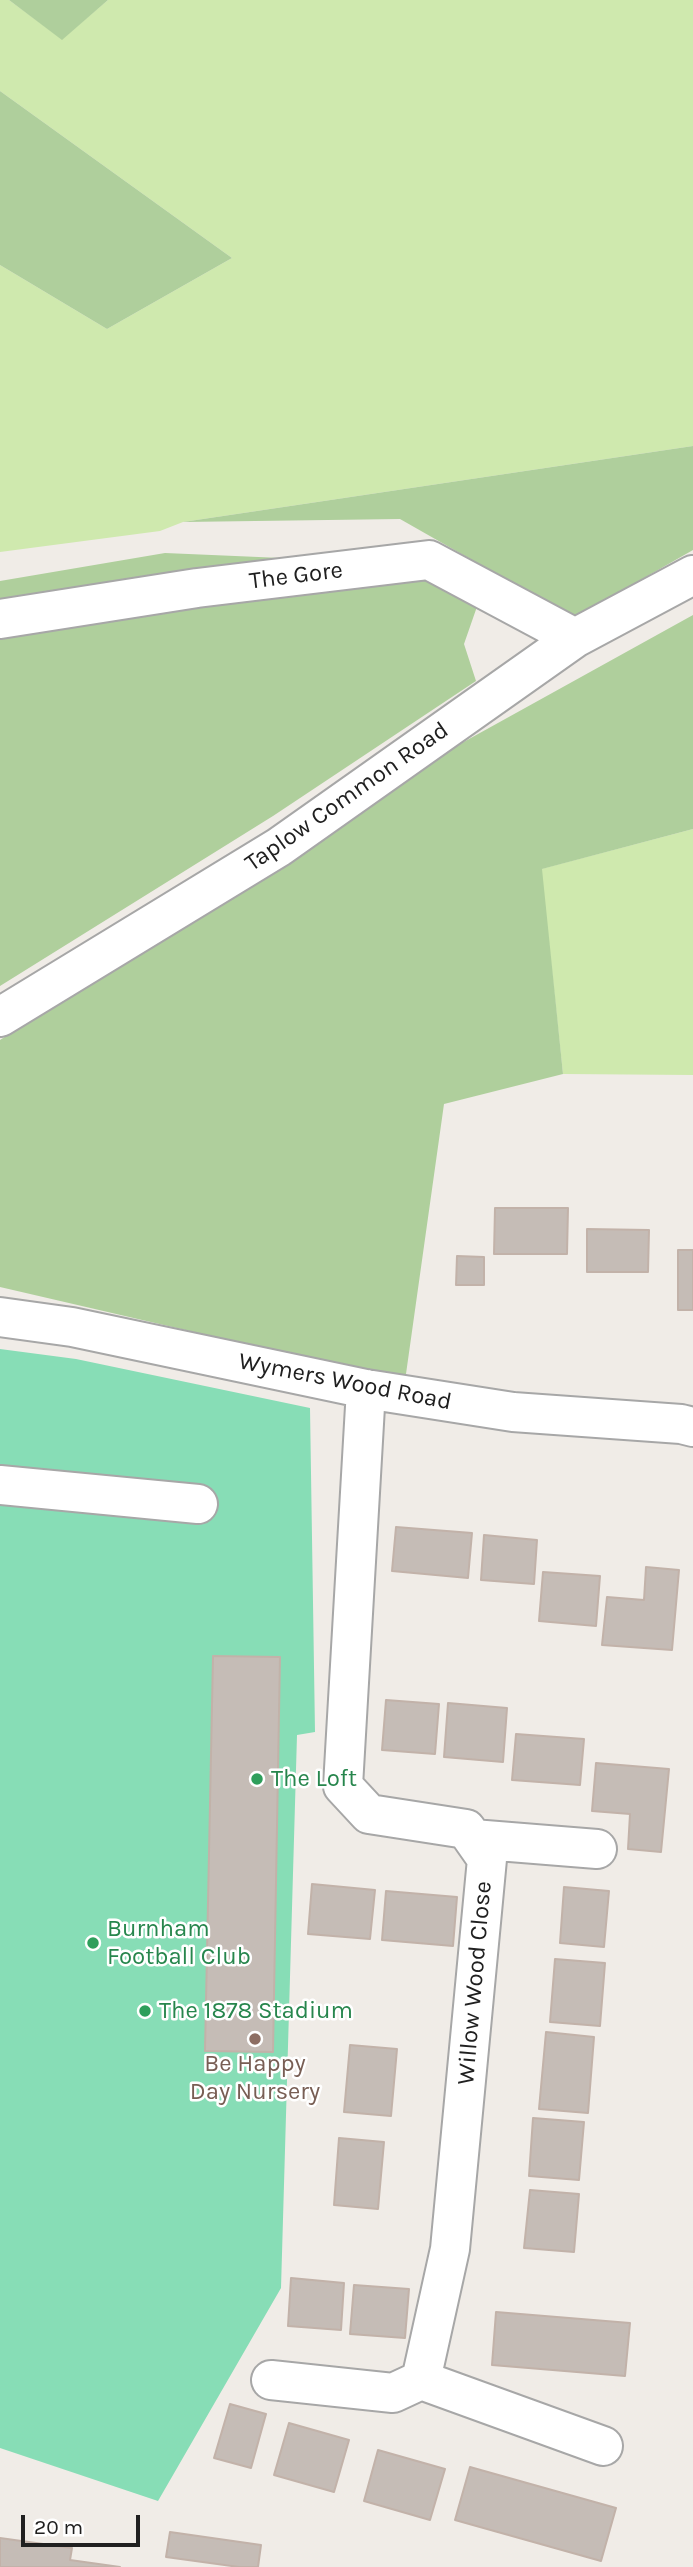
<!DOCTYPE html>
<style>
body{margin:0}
#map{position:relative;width:693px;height:2567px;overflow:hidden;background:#f0ece7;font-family:Karla,sans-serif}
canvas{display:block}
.scale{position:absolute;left:21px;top:2515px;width:119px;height:32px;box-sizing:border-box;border:4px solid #202020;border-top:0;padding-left:9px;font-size:21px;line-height:24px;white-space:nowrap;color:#202020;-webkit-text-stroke:5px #fff;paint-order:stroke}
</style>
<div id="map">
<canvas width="693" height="2567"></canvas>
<div class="scale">20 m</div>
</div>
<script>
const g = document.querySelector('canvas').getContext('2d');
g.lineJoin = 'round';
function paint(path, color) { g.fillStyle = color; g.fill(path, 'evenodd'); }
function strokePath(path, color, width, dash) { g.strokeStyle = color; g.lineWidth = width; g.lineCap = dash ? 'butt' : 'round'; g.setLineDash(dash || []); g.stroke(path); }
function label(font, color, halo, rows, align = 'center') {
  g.font = font + ' Karla,sans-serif'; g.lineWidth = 5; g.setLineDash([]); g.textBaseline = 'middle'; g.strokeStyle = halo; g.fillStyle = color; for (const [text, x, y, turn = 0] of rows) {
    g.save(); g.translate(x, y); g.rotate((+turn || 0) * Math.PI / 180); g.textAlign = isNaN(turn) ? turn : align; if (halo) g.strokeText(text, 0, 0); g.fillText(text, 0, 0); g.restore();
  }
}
const grass = new Path2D(`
 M0,0H9L62,39L108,0H693V446L183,522L160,531L0,552V265L107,329L232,258L0,91Z
 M693,829V1075L563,1074L541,869Z`);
const forest = new Path2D(`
 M9,0H108L62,40Z
 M0,91L232,258L107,329L0,265Z
 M693,446V550L574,618L400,519L183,522Z
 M165,553L422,564L480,598L464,644L476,681L273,816L0,986V581Z
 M693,615V829L542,869L563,1074L444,1104L405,1381L0,1287V1040L404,775Z`);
const pitch = new Path2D(`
 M0,1349L76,1359L310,1408L315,1732L297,1735L281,2288L158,2501L0,2448Z`);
const building = new Path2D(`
 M495,1208H568L567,1254H494Z
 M587,1229L649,1230L648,1272H587Z
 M678,1250H693V1310H678Z
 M457,1256L484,1257V1285H456Z
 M396,1527L472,1533L468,1578L392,1571Z
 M484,1535L537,1540L534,1584L481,1580Z
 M646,1567L679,1570L672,1650L602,1645L607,1597L644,1600Z
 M543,1572L600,1576L596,1626L539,1621Z
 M213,1656L280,1657L273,2052L205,2051Z
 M386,1700L439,1704L435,1754L382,1750Z
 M448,1703L507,1708L503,1762L444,1757Z
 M516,1734L584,1739L580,1785L512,1780Z
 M596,1763L669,1769L661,1852L628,1849L630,1814L592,1811Z
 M312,1884L375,1890L370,1939L308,1934Z
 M564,1887L609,1891L604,1947L560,1943Z
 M386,1891L457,1897L453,1946L382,1940Z
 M555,1959L605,1963L600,2026L550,2022Z
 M546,2032L594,2037L588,2113L539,2109Z
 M350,2045L397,2049L391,2116L344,2112Z
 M533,2118L584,2122L579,2180L529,2176Z
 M339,2138L384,2142L378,2209L334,2205Z
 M530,2190L579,2194L574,2252L524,2248Z
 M291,2278L344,2283L341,2330L288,2326Z
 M354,2285L409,2289L405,2338L350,2334Z
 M496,2312L630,2323L625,2376L492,2365Z
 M230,2404L266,2414L251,2468L214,2458Z
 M289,2423L349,2440L334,2492L274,2475Z
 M378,2450L445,2469L430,2520L364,2501Z
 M470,2467L616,2508L601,2561L455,2520Z
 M170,2532L261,2545L258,2567H239L166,2557Z
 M0,2538L72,2548L70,2560L120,2567H0Z`);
const minor = new Path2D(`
 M0,619L197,588L429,560L575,638
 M0,1017L279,847L575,638L693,575
 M0,1317L72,1327L366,1389L513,1412L681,1424L693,1427
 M0,1485L198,1504
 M473,1839L597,1849
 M271,2380L393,2393L421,2380L450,2249L487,1859L466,1829L369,1814L343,1786L366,1389
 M421,2380L603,2446`);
const markers = [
 [257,1779,7,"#2e9e5b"],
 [93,1943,7,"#2e9e5b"],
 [145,2011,7,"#2e9e5b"],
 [255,2039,7,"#8d6e63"]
];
const streetNames = [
 ["The Gore",296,576,-7],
 ["Taplow Common Road",347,797,-35],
 ["Wymers Wood Road",345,1382,11],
 ["Willow Wood Close",475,1983,-85]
];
const leisureNames = [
 ["The Loft",271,1779],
 ["Burnham",107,1929],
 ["Football Club",107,1957],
 ["The 1878 Stadium",159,2011]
];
const educationNames = [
 ["Be Happy",255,2064],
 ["Day Nursery",255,2092]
];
paint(grass, '#cfe9ae');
paint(forest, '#afcf9c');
paint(pitch, '#87ddb6');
paint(building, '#c5bcb6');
strokePath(building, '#c2b2a9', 2);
strokePath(minor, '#a7a7a7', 42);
strokePath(minor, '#fff', 38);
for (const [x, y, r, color] of markers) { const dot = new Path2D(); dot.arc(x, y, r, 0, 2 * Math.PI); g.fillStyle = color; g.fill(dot); strokePath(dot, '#fff', 2.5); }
label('24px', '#202020', '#fff', streetNames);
label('24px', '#27864d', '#fff', leisureNames, 'left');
label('24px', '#785e54', '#fff', educationNames);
</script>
